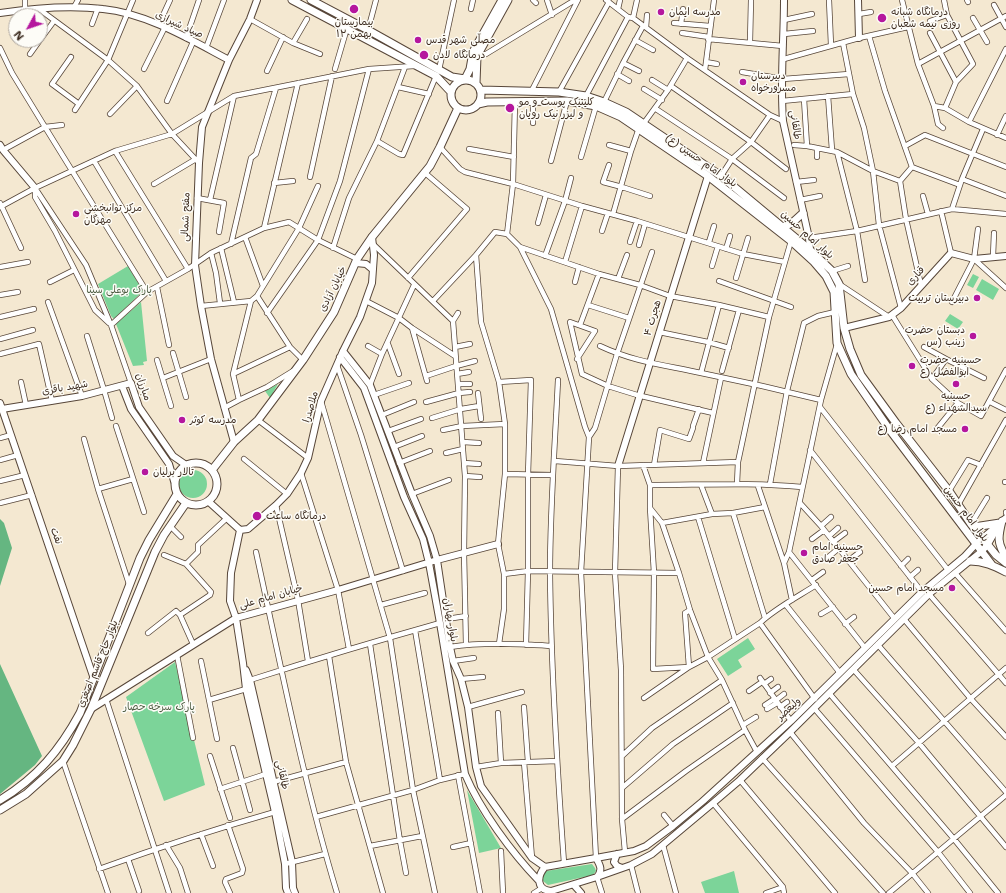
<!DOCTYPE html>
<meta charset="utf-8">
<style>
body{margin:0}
#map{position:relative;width:1006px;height:893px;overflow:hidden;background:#f4e8d1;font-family:"Shantell Sans",sans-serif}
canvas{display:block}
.north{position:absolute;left:8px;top:8px;width:40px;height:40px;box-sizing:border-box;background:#fdfcf7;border:1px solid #afa8a0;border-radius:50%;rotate:230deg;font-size:11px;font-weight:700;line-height:16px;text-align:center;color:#3b2a1e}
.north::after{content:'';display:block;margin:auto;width:14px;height:18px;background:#b5179e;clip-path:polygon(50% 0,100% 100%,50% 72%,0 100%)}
</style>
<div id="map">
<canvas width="1006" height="893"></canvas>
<div class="north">N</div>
</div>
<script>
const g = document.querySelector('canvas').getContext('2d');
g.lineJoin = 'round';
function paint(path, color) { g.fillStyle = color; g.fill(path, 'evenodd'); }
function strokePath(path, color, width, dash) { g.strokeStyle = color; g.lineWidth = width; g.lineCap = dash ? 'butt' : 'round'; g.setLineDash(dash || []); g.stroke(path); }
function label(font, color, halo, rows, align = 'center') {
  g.font = font + ' "Shantell Sans","Playpen Sans Arabic",sans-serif'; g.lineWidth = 3; g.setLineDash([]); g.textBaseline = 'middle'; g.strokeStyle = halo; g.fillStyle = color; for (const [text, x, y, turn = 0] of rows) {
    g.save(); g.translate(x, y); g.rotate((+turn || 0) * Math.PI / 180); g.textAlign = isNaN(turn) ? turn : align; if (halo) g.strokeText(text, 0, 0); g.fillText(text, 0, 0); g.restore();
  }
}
const green = new Path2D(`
 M128,266L143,291L114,319L111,316L98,284Z
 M973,274L979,277L973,288L967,285Z
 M982,279L999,289L993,300L976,290Z
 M141,302L147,361L143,362L144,365L133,366L116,324Z
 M950,314L963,322L958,329L945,321Z
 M278,384L270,398L265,391Z
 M179 484a14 14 0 1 1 28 0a14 14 0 1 1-28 0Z
 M748,638L755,649L738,660L742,667L728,676L717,659Z
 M175,662L205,785L164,801L126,697Z
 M467,790L501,848L479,853Z
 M592,864L595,868L596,871L593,875L548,885L543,881V875L546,871Z
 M734,871L739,893H705L701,882Z`);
const forest = new Path2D(`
 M0,519L4,523L12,548L0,586Z
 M0,664L42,756L35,765L0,794Z`);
const minor = new Path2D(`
 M25,0V10
 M533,0L536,3
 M547,0L552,15
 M606,0L628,17L633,18L687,58L770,115L783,121
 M829,0L831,45
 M902,0L918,64L934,106L938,124L943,128
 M944,0L947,15L973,64L956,82L945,108
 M967,0L968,2
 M994,5L1006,27
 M74,7L78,0
 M39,9L108,60L137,86L172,134L199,163
 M471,9L473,0
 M618,9L620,0
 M859,14L871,12
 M633,18L637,0
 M973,18L987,42
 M250,19L293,43L320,54
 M784,20L812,14
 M930,21L947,15
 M674,23L710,26
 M92,24L98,8
 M159,24L170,0
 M681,24L683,9
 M646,27L647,15
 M682,33L709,37
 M930,33L956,82
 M784,34L813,31
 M869,36L885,91L912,167
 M364,37L368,30L376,0
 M186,38L199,0
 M708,39L783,46
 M40,40L54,21
 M635,40L653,50
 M750,42L751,0
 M293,43L307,19
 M843,43L853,94L864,128L873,171L879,225L901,308
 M0,48L12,73L45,127L147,292
 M206,48L224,0
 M30,54L40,40
 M477,56L486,54L575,0
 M71,57L52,84L79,104
 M784,59L859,38L908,27
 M706,62L717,64
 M623,63L639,71
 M918,64L1006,16
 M144,69L165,27
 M335,69L347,28
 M439,70L454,0
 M705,70L714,0
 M267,71L283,37
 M742,72L783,79L849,74
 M617,74L629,81
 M652,80L668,90
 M671,86L751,142L786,169
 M398,87L429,94
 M644,89L662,100
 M531,92L578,0
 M559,92L609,2
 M586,96L628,17
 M828,96L832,150
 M804,99L807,146
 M167,101L193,42
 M533,101V123
 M782,101L853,94
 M515,102L513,184L507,234L520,247L599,274L640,285L670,296L719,305L769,317
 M604,102L623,63L643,26
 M934,106L945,108L969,122L1006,138
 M656,109L732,159L784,198
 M75,110L108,60L133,0
 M110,114L137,86
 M969,122L1006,49
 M644,123L668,90L687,58
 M997,135L1006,116
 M377,141L399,154L403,155L436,76
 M609,145L631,151
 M794,145L807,146L837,152L873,171L900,181
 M905,146L925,135L1006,167
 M440,147L460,169L465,172L513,184L582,206L637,221L743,254L785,262
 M469,149L514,157
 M817,149V157
 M3,150L45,127L62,125
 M115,151L188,269
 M837,152L857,231L865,280
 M581,157L596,106
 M94,161L166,281
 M551,161L567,101
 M609,165L603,182L622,187L650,196
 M912,167L900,181L906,219L921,285
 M912,167L960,185
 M721,176L732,159L751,142L770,115
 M310,177L332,76
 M962,179L1006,196
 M796,182L814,180
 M274,183L293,181
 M154,184L196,159
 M35,188L86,265L111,325L131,383
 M35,188V197L55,231L95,310L109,323
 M923,196L928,214
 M197,198L224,203L219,232
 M210,200L234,96
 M800,200L820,196
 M0,203L21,248
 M0,207L35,188L115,151L172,134L234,96L369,69L414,66
 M952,209L962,179L983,129
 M941,211L951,253
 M613,214L631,151L639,128
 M538,223L546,195
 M264,228L298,83
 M602,231L608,213
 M245,237L263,286
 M809,238L857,231L952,209L1006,214
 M630,242L637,221
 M709,242L714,226
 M231,244L251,158L256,154L276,88
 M373,244L453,321L465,476L464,553L466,645
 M639,245L645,224
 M520,247L551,309L585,427L589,437L581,572L596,858
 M221,248L234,302
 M333,248L349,198L377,141L405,67
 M726,249L730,236
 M211,253L216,273L220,303
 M545,256L565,201L571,178
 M993,256L994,233
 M974,259L1006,288
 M565,262L582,206
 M712,266L718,246
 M0,267L28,262
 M832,271L848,266
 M408,278L467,209L424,172
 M736,278L748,238
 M618,279L627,255
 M719,281L791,307
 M50,282L74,270
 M575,282L579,267
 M839,284L889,317
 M157,287L169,345
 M0,295L18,292
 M257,296L290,347L303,360
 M366,301L399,318L412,328L455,356
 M433,301L476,255
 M48,302L82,396
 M952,302L974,259L978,229
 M588,305L629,318
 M201,306L251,301
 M267,313L318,240L340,181L369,69
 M892,315L932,379L958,403L981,416L1006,370
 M0,317L34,309
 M453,321L458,313
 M111,325L147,292L188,269L211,253L264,228L289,222L318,240L357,259
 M580,325L599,274
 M412,328L427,381
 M659,332L708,342L729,348
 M87,336L104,390L112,418
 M0,339L33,330
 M388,344L399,374
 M837,344L821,400L789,552L865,648
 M368,346L382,354
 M600,346C634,362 665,365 701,373C741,381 781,390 821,400
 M455,347L470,344
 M924,347L946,359
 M173,353L186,397
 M0,354L39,344L52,401
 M577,359L595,331L570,322L582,374L608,386L637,395L713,413
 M157,360L171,406
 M337,365L361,435L403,571
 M722,371L739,310
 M701,373L719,305
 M233,374L290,347
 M457,374L469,372
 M426,376L456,366L475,361
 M163,378L211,359
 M932,379L946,359L984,378
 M558,380C555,444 550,509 550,573C551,670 557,766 564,863
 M21,382L26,405
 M499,382L531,380L528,475V571L526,645
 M458,384H470
 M370,385L382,354L414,285
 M478,393L481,419
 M374,395L409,383
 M239,400L267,387L293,371
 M321,401L390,638L413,790L435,893
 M426,402L459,393L470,392
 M990,402L1006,410
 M820,407L948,570
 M224,408L239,400L233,374L251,301L257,296L299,228L318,186
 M382,415L414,402
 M432,418L461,409L479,406
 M258,420L308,458
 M116,426L144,512
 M693,426L699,409
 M443,430L462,426L505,424
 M936,430L958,403
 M388,431L421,419
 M589,437L595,428L617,354L652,252
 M0,438L11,435
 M84,439L98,489L129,584
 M463,442L479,443
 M394,447L422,436
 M810,450L922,592
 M446,453L463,449
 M244,459L287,494
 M0,460L18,455
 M555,461L618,466L738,462
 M399,463L430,451
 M464,463L479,464
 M703,463L721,378
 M643,465L650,485V508L662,523L679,573L690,610L708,657L722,680L745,730L757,752
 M654,465L660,430L689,439L693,428
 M618,466L615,573L621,670L622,819L625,852
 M301,473L338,590L349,649
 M505,474L553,475
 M465,476L480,477
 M0,481L25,475
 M1005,482H1006
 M737,484L738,462L769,317L791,241
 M770,484L787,391L804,323L818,316L835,312
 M650,485C701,485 752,482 802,487
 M701,485L712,514
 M758,486L784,563L792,600
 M98,489L133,479
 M949,491L968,460L981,465
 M412,494L449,480
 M0,503L32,495
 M800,503L821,526L894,618
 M276,505L298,600L308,661
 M958,505L1006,420
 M650,508L654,573L653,669L689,667L685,613L690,610
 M1006,512V513
 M733,513L765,618
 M698,517L735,639
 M662,523L712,514L733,513L765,507
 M971,524L987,498
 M170,526L181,537
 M821,526L831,517
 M829,536L838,528
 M812,539L824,530
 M833,542L845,533
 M256,552C281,666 303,781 337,893
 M164,555L186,564L211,592L210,595L180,615
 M827,558L838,549
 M848,561L860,552
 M784,563L789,552
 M186,564L198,552V545L227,518
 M901,566L908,559
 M955,573L1006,631
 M504,574L528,571L679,573
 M910,577L918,570
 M812,580L823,572
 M929,594L1006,683
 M381,605L425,593
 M786,605L840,673
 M821,614L833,607
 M447,619L466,616
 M904,619L971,699L1006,737
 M760,623L815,699
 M845,624L854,617
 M415,630L440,780
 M148,633L176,611L180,615L193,644
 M370,644L400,841L406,873
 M499,644L504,609V574L498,544L505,474V424L499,382L481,322L476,255L495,232L507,234
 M878,645L1006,792
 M450,647C484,642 517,644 551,646
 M177,655L193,738
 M329,656L346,762L383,893
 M201,661L217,739
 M453,661L474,658
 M853,669L919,743L1006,847
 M760,678L791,721
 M461,679L483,677
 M250,680C313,660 376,641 440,623
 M764,684L771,679
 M749,691L762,682
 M770,693L778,687
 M829,693L954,839L998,893
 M644,698L689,667L708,657L760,623C774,609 799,596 816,585
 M106,699L169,893
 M209,700L246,689
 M775,701L784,694
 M765,705L774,699
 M468,707L522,692
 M524,707L528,762
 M780,707L787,702
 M814,708L938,852L970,893
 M767,709L777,703
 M498,713L501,763
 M743,725L756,717
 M790,732L864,823L912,873L928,893
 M233,748L250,810
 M210,756L230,818
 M622,756L652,728L722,680
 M762,758L883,893
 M63,761L108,893
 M524,762L532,858
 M892,766L1006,668
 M476,767L501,763L557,761
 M458,775L480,893
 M740,780L835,893
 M273,782L346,762
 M622,788L673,744L733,703
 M220,789L266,774
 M713,803L783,887L784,893
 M664,815L673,826
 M316,817L413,790L440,780L465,774
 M622,819L686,771L745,730
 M228,825L243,869L242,873L226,879L225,882L230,893
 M201,834L213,866
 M166,845L180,868L188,893
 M663,845L676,893
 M370,846L422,836
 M453,847L471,843
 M501,851L503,893
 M128,859L139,891
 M285,864L325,854
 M631,865L638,893
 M99,869C157,848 215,829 275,812
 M597,877L602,893
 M534,893L542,888
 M766,893L783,887
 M889,893L1006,795`);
const tertiary = new Path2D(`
 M784,0C784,40 780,80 783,121L809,238L810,250
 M858,0L859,38
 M0,13C34,8 69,5 103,9C146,13 191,40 229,60
 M0,145L3,150L35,188
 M356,263L366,264L372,269
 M844,328L889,317L901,308L951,253L974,259L1006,256
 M343,351L370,385L412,494L430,536L437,560L450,647L453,661L461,679L468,707L476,767L481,786L532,858L545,867
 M340,357L364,388L404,497L423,539L429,563L440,623L465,774C480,810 512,853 539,881
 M122,386L131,409L169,464L174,481
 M0,403L93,676
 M2,409L82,396L131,383L139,407L173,456L186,465
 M234,442L211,359L201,306L195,265L199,163L202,127L208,112L229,60L250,19L257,0
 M618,466L708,176
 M209,502L240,530
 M240,530L231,573L230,601L236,618L243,663L246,689L275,812L285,864L286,888L288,893
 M240,530L248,529L276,505L287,494L301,473L308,458L321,401L343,351L360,317L372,283L374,255L372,237
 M246,670L250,680L292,862L293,888L295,893
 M91,709L236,618L338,590L437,560L498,544
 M617,854L614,862L617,866L622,868
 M596,858L634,851L646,846L673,826L703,801L791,721L922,592L965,556L976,544L1006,518
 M596,858C600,865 603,870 597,877L551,891C536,890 537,876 545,867Z
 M597,877L631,865L652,854L713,803L740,780L790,732L929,594L982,551L988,544L1000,523
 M574,885L581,893`);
const secondary = new Path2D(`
 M292,0L436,76L451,92
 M311,0L368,30L452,77L465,79L470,69L473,52L502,0
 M451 95a15 15 0 1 1 30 0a15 15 0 1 1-30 0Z
 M476,83L477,56L508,0
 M481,90L559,92L586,96L604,102L626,112L721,176L810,250L832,271L839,284L844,328L850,349L861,375L896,423L949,491L971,524L996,555L1006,563
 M478,104L487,102L567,101L596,106L621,117L708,176L791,241L814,262L826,276L834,292L837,343L851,374L889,429L992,565
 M783,227L792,223L803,213
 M175 484a21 21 0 1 1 42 0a21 21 0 1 1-42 0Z
 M212,470L234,442L258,420L303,360L334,312L357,259L372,237L430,166L440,147L458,108
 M1002,521C998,537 997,543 1006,557
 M974,527L1000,523
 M970,561C984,561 994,566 1006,572
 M0,800C37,778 60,750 80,713L140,558L149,540L177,494
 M0,810L26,794L63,761L73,745L91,709L155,552L164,535L186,503`);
const markers = [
 [354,9,5,"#b5179e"],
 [661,12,4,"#b5179e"],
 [882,18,5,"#b5179e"],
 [418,40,4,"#b5179e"],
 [424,55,5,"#b5179e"],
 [743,82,4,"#b5179e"],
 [510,108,5,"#b5179e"],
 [76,214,4,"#b5179e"],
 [977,298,4,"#b5179e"],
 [973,336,4,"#b5179e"],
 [912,366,4,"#b5179e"],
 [956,384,4,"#b5179e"],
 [182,420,4,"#b5179e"],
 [965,429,4,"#b5179e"],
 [145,472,4,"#b5179e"],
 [257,516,5,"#b5179e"],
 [804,553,4,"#b5179e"],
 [952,588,4,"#b5179e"]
];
const poiNames = [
 ["مدرسه ایمان",669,12],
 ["درمانگاه شبانه",891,12],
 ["روزی نیمه شعبان",891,24],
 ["بیمارستان",354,22,"center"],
 ["۱۲ بهمن",354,34,"center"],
 ["مصلّی شهر قدس",426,40],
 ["درمانگاه لادن",433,55],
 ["دبیرستان",751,76],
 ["مسرورخواه",751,88],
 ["کلینیک پوست و مو",519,102],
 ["و لیزر نیک رویان",519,114],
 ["مرکز توانبخشی",84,208],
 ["مهرگان",84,220],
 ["دبیرستان تربیت",969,298,"right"],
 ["دبستان حضرت",965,330,"right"],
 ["زینب (س",965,342,"right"],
 ["حسینیه حضرت",920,360],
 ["ابوالفضل (ع",920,372],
 ["حسینیه",956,396,"center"],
 ["سیدالشهداء (ع",956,408,"center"],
 ["مدرسه کوثر",190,420],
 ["مسجد امام رضا (ع",957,429,"right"],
 ["تالار برلیان",153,472],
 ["درمانگاه ساعت",266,516],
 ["حسینیه امام",812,547],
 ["جعفر صادق",812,559],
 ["مسجد امام حسین",944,588,"right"]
];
const streetNames = [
 ["صیاد شیرازی",179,25,25],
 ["طالقانی",795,125,81],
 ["بلوار امام حسین (ع)",701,161,35],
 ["مفتح شمالی",186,217,-88],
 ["بلوار امام حسین",807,235,42],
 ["قناری",916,276,-48],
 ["خیابان آزادی",333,289,-64],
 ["هجرت ۴",653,318,-73],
 ["مبارزان",143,387,71],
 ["شهید باقری",65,388,-10],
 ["ملاصدرا",311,407,-74],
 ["بلوار امام حسین",966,514,53],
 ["نفت",56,536,71],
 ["خیابان امام علی",271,597,-16],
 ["بلوار بهاران",450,620,80],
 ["بلوار حاج قاسم اصغری",98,664,-68],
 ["ولیعصر",789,709,-43],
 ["طالقانی",282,775,77]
];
const parkNames = [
 ["پارک بوعلی سینا",119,290],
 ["پارک سرخه حصار",159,707]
];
paint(green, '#7cd499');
paint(forest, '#65b681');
strokePath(minor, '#574639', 6);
strokePath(tertiary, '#574639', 8);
strokePath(secondary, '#574639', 9);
strokePath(minor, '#fff', 4.5);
strokePath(tertiary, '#fff', 6);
strokePath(secondary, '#fff', 7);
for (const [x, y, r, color] of markers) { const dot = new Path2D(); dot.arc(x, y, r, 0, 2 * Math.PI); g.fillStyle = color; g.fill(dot); strokePath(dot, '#fdfcf7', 1.5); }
label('10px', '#3b2a1e', '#fdfcf7', poiNames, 'left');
label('10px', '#3b2a1e', '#fdfcf7', streetNames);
label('10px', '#4e5d43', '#fdfcf7', parkNames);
</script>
